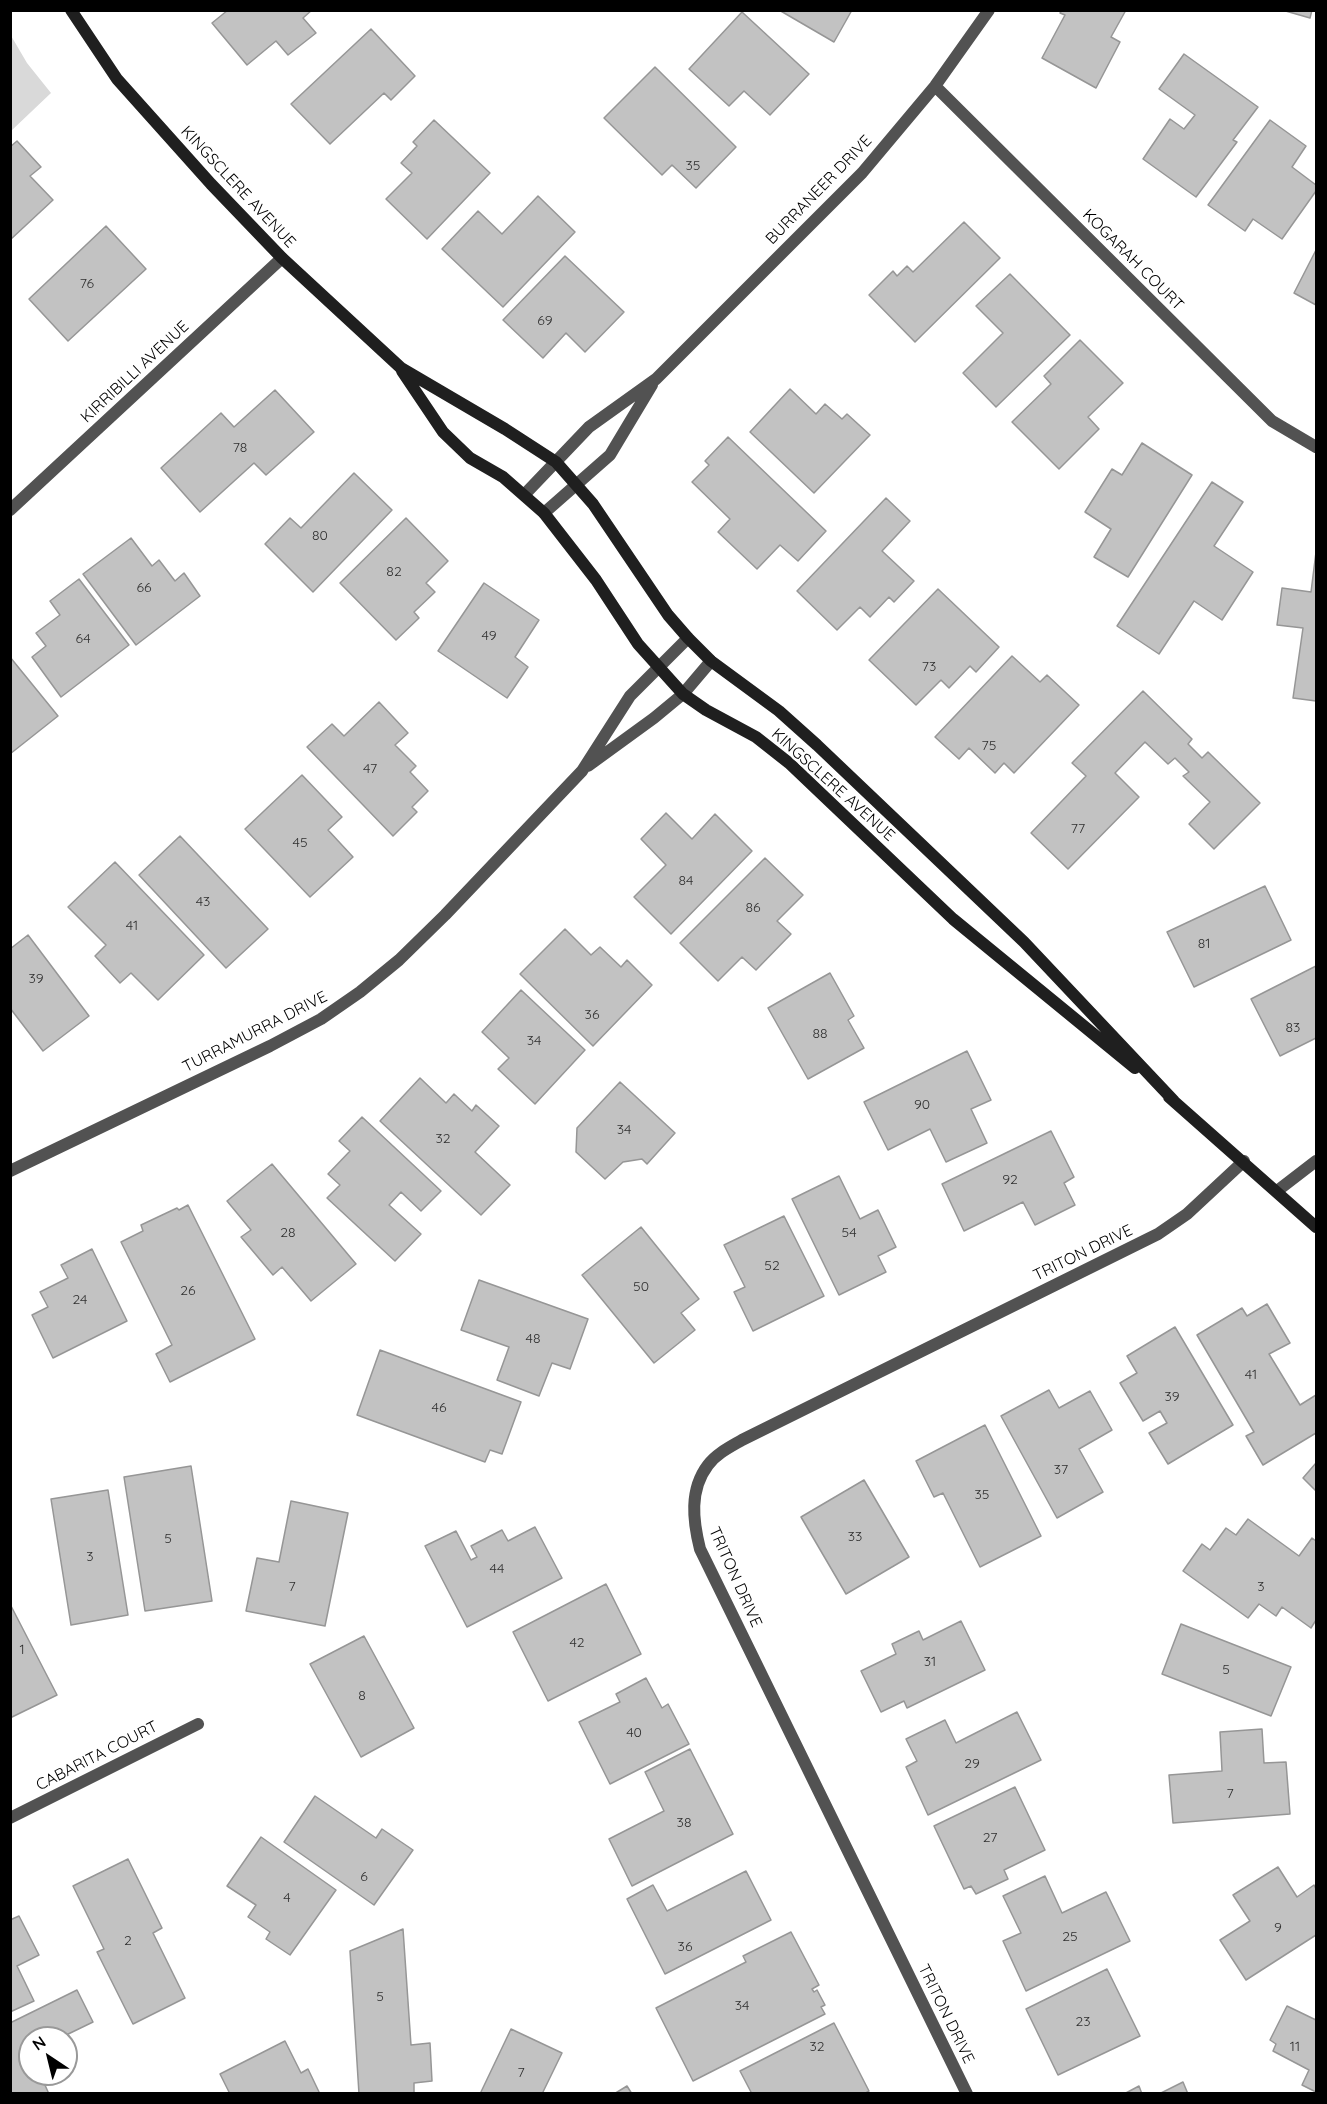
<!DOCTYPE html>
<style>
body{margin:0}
#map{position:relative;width:1327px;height:2104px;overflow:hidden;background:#fff;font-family:Quicksand,sans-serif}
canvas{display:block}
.frame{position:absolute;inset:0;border:12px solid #000;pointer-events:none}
.north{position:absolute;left:18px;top:2026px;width:60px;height:60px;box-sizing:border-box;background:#fff;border:2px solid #999;border-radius:50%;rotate:325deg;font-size:16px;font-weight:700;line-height:24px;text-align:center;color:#000}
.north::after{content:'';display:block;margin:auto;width:21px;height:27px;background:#000;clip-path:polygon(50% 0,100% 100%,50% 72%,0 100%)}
</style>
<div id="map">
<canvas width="1327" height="2104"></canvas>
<div class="frame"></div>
<div class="north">N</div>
</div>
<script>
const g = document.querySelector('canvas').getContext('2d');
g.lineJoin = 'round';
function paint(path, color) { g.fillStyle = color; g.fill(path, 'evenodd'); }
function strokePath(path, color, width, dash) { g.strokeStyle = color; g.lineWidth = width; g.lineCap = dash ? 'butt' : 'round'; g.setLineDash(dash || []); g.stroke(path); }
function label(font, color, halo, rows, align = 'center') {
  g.font = font + ' Quicksand,sans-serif'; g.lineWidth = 5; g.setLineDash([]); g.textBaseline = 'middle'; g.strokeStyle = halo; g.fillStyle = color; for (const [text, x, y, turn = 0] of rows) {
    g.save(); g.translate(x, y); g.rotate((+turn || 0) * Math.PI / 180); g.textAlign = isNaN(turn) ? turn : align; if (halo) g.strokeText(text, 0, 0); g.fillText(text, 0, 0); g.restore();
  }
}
const green = new Path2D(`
 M10,34L27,63L51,93L11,131Z`);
const building = new Path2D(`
 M228,10H312L303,18L316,33L288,55L276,41L247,65L212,23Z
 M779,10H852L834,42Z
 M1062,10H1126L1111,37L1120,42L1096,88L1042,58L1065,15L1060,13Z
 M1282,10H1312L1310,18Z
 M742,12L809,74L770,115L744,91L729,106L689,69Z
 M371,29L415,76L391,100L384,93L330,144L291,104Z
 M1184,54L1258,107L1233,140L1237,142L1196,197L1143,159L1170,119L1184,129L1195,115L1159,89Z
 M655,67L736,147L696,188L672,165L662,175L604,118Z
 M434,120L490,173L427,239L386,199L412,173L401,163L417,146L413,142Z
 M1270,120L1306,146L1292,167L1316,185V191L1282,239L1253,219L1245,231L1208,205Z
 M17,141L41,167L30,176L53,200L10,240V147Z
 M538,196L575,232L503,307L442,249L478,211L502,234Z
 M964,222L1000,258L915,342L869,295L893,271L897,276L907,266L913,272Z
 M106,226L146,269L68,341L29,299Z
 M1316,250V305L1294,293Z
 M565,256L624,312L585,352L566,333L543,358L503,320Z
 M1010,274L1070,335L996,407L963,373L1003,333L976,306Z
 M1080,340L1123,383L1088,417L1099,429L1059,469L1012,422L1051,384L1044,376Z
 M790,389L816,414L825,404L842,419L847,414L870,435L814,493L750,432Z
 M275,390L314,432L266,475L254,463L200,512L161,468L221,413L234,427Z
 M728,437L826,531L798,561L780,545L757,569L718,532L730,519L692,482L709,465L705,461Z
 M1142,443L1192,475L1128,577L1094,557L1111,529L1085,512L1112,469L1122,475Z
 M354,473L392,510L313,592L265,544L290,518L301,528Z
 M1212,482L1243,502L1214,546L1253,572L1222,620L1194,601L1159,654L1117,626Z
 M886,498L910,521L882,551L914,581L894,602L889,597L870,617L860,607L837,630L797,591Z
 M406,518L448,561L426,583L435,592L414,612L419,618L396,640L340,583Z
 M131,538L152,566L159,560L175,581L184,573L200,596L136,645L83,574Z
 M1316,552V701L1293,698L1303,628L1277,625L1282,588L1311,592Z
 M79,579L129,645L61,697L32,657L46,646L36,633L60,615L50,601Z
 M484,583L539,620L515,657L528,667L507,698L438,651Z
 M938,589L999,647L976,672L970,666L949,688L941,680L916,705L869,660Z
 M1012,656L1040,682L1047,675L1079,705L1014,773L1004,763L995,773L969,748L959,759L935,737Z
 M10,657L58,716L10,754Z
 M1143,691L1192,739L1188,744L1202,758L1208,752L1260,803L1214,849L1189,824L1210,802L1183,776L1189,772L1175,758L1168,764L1145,742L1115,773L1139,797L1068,869L1031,833L1086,776L1072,763Z
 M379,702L408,733L395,745L416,766L410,772L428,791L412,807L417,812L393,836L307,747L332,724L344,736Z
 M302,775L342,817L328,830L353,857L310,897L245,829Z
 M666,813L692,839L715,814L752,851L671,934L634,897L666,865L641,839Z
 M180,836L268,929L226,968L139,875Z
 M765,858L803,895L777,921L791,934L756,970L742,957L718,981L680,943Z
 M115,862L204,955L158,1000L131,973L120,983L95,956L106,945L68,907Z
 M1265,886L1291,940L1194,987L1167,932Z
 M565,929L591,955L600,947L621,967L627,960L652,985L593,1046L520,974Z
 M28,935L89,1016L43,1051L10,1008V949Z
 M1316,966V1038L1280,1056L1251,999Z
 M830,973L854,1016L848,1020L864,1048L808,1079L768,1008Z
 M521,990L585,1050L535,1104L498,1069L509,1058L482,1032Z
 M967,1051L991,1100L971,1109L987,1143L946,1162L930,1129L888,1150L864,1102Z
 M420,1078L446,1103L454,1094L472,1111L476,1105L499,1126L475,1152L510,1185L481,1215L380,1121Z
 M620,1082L675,1133L647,1164L642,1159L623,1162L605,1179L576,1152L577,1128Z
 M362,1117L441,1191L421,1211L401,1192L389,1205L421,1234L395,1261L327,1198L340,1185L328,1174L350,1151L339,1141Z
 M1051,1131L1074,1177L1064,1183L1075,1205L1035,1225L1023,1202L964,1231L942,1184Z
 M272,1164L356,1264L311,1301L282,1267L273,1275L241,1237L251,1230L227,1201Z
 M839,1176L860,1219L878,1210L896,1247L878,1256L886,1272L839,1295L792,1199Z
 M188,1205L255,1339L170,1382L156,1354L172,1345L121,1242L143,1231L141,1225L177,1208L179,1210Z
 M784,1216L824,1296L753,1331L734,1292L745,1287L724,1245Z
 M641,1227L699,1299L681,1313L695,1330L654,1363L582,1275Z
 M92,1249L127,1321L53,1358L32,1315L48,1307L40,1292L68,1278L61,1265Z
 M479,1280L588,1319L570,1369L552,1363L539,1396L497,1380L509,1347L461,1330Z
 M1267,1304L1290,1343L1269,1354L1300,1405L1316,1395V1433L1263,1465L1246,1436L1254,1432L1197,1335L1242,1308L1247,1316Z
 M1175,1327L1233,1425L1168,1464L1149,1433L1167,1423L1160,1411L1143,1421L1120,1383L1137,1373L1127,1356Z
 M380,1350L521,1402L502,1454L490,1450L485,1462L357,1415Z
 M1049,1390L1059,1408L1090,1391L1112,1430L1079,1449L1103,1492L1057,1518L1001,1416Z
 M985,1425L1041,1536L980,1567L943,1493L934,1497L916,1461Z
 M1316,1463V1491L1303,1478Z
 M191,1466L212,1601L145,1611L124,1477Z
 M864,1480L909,1557L846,1594L801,1517Z
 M108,1490L128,1615L71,1625L51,1499Z
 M291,1501L348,1513L325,1626L246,1611L257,1558L279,1562Z
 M1248,1519L1299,1556L1312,1538L1316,1541V1620L1311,1628L1282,1607L1276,1616L1259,1604L1248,1618L1183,1571L1202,1544L1210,1550L1226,1528L1236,1535Z
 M535,1527L562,1578L467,1627L425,1546L456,1531L471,1560L477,1557L471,1546L502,1530L508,1541Z
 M606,1584L641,1654L548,1701L513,1632Z
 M10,1604L57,1695L10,1718Z
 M961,1621L985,1670L907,1708L904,1701L881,1712L861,1671L896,1654L892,1644L919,1631L923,1640Z
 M1181,1624L1291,1667L1271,1716L1162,1674Z
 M364,1636L414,1728L361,1757L310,1664Z
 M646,1678L662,1708L668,1704L689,1744L610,1784L579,1722L620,1702L616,1694Z
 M1017,1712L1041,1760L928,1815L906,1767L917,1761L906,1739L945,1720L956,1743Z
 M1262,1729L1264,1763L1286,1762L1290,1814L1173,1823L1169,1775L1222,1771L1220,1732Z
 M690,1749L733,1834L632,1886L609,1839L664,1811L645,1772Z
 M1015,1787L1045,1850L1004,1870L1008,1879L976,1894L971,1886L964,1889L934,1826Z
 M315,1796L376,1838L382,1829L413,1850L374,1905L284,1842Z
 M261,1837L336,1890L290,1955L266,1939L270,1932L248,1917L256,1905L227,1886Z
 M128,1859L162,1928L153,1933L185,1998L133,2024L97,1952L104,1949L73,1886Z
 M1278,1867L1297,1897L1314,1885L1316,1889V1935L1246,1980L1220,1940L1250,1921L1233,1895Z
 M746,1871L771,1920L665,1974L627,1899L653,1885L667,1911Z
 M1045,1876L1062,1913L1106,1892L1130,1941L1026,1991L1003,1941L1021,1933L1003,1896Z
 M19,1916L39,1955L17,1966L34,2001L10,2012V1920Z
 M403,1929L411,2045L430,2043L432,2081L414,2083V2094H359L350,1951Z
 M791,1932L819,1985L812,1989L814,1992L817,1990L825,2005L821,2007L825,2014L693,2081L656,2008L746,1962L743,1956Z
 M1107,1969L1140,2036L1058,2075L1026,2009Z
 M77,1990L93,2022L60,2038H30V2074H40L49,2094H10V2023Z
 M1287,2006L1316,2020V2092L1302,2085L1309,2070L1273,2051L1276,2044L1270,2040Z
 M834,2023L869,2091L864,2094H752L740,2071Z
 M511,2029L562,2053L542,2094H480Z
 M285,2041L301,2073L308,2069L320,2094H230L220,2074Z
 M1183,2082L1188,2094H1159Z
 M627,2086L632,2094H614Z
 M1139,2086L1142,2094H1124Z`);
const street = new Path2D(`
 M935,86L1272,421L1316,447
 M525,494L589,427L656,379L862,173L935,86L989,10
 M10,510L282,258
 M544,513L610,455L652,385
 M588,766L654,718L683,694L711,661
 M10,1171L270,1046L321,1019L360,992L399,960L445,915L582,771L630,696L688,638
 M1277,1191L1316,1161
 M10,1818L198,1724
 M967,2094L700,1549C693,1521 689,1490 708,1465C716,1454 730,1447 742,1440L1158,1234L1187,1214L1244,1161`);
const secondary = new Path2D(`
 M71,10L117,79L211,184L282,258L401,368L505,429L556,462L593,504L668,615L688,638L711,661L779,711L817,745L1024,942L1174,1101
 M402,371L443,432L470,458L503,477L544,513L596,580L638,644L683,694L706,710L756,737L789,763L953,919L1135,1068
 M1169,1097L1316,1227`);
const numberNames = [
 ["35",693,166],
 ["76",87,284],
 ["69",545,321],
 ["78",240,448],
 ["80",320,536],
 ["82",394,572],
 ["66",144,588],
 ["49",489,636],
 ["64",83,639],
 ["73",929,667],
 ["75",989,746],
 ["47",370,769],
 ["77",1078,829],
 ["45",300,843],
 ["84",686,881],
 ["43",203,902],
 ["86",753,908],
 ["41",132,926],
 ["81",1204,944],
 ["39",36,979],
 ["36",592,1015],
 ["83",1293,1028],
 ["88",820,1034],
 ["34",534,1041],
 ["90",922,1105],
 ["34",624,1130],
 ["32",443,1139],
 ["92",1010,1180],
 ["28",288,1233],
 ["54",849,1233],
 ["52",772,1266],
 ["50",641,1287],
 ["26",188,1291],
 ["24",80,1300],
 ["48",533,1339],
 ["41",1251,1375],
 ["39",1172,1397],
 ["46",439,1408],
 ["37",1061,1470],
 ["35",982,1495],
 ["33",855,1537],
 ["5",168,1539],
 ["3",90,1557],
 ["44",497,1569],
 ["7",292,1587],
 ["3",1261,1587],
 ["42",577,1643],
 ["1",22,1650],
 ["31",930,1662],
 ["5",1226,1670],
 ["8",362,1696],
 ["40",634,1733],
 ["29",972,1764],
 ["7",1230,1794],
 ["38",684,1823],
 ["27",990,1838],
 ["6",364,1877],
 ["4",287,1898],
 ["9",1278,1928],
 ["25",1070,1937],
 ["2",128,1941],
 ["36",685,1947],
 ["5",380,1997],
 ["34",742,2006],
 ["23",1083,2022],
 ["32",817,2047],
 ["11",1295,2047],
 ["7",521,2073]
];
const streetNames = [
 ["KINGSCLERE AVENUE",238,187,47],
 ["BURRANEER DRIVE",819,190,-46],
 ["KOGARAH COURT",1133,260,45],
 ["KIRRIBILLI AVENUE",135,372,-43],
 ["KINGSCLERE AVENUE",833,785,42],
 ["TURRAMURRA DRIVE",255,1032,-27],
 ["TRITON DRIVE",1083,1253,-26],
 ["TRITON DRIVE",735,1577,66],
 ["CABARITA COURT",97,1756,-27],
 ["TRITON DRIVE",946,2014,64]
];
paint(green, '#d9d9d9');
paint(building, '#c2c2c2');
strokePath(building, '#969696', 1.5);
strokePath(street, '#525252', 12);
strokePath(secondary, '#1f1f1f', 12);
label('14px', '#303030', null, numberNames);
label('16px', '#000', '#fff', streetNames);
</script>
